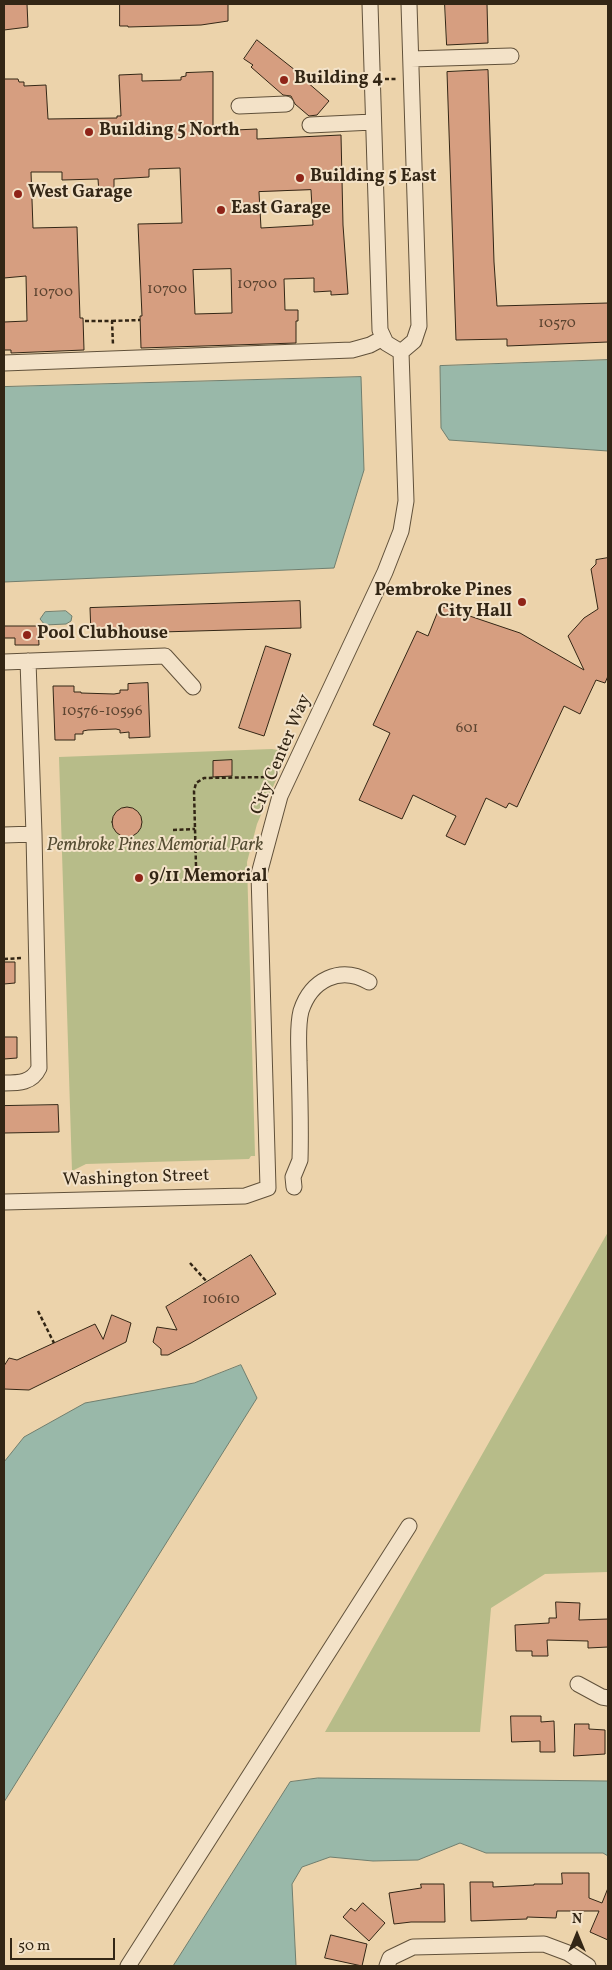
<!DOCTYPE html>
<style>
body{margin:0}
#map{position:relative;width:612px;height:1970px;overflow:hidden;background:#ecd3ab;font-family:Vollkorn,serif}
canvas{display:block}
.frame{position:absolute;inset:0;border:5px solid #332615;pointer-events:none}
.north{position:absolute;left:552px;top:1910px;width:50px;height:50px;-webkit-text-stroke:4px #f3e2c8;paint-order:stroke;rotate:0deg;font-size:14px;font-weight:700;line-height:20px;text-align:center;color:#332615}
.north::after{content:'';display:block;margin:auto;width:18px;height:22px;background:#332615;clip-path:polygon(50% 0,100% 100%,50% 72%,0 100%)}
.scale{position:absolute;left:10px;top:1938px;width:105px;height:22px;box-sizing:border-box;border:2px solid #332615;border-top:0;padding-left:6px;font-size:15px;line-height:18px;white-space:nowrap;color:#332615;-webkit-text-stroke:4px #f3e2c8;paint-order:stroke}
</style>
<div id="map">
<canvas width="612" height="1970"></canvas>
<div class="frame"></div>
<div class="north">N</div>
<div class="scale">50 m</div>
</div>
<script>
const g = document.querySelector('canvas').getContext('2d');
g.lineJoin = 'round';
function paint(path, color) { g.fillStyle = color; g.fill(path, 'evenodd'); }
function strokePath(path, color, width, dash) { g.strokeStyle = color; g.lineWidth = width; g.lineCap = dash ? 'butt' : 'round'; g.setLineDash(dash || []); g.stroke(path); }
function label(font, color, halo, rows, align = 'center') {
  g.font = font + ' Vollkorn,serif'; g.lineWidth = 4; g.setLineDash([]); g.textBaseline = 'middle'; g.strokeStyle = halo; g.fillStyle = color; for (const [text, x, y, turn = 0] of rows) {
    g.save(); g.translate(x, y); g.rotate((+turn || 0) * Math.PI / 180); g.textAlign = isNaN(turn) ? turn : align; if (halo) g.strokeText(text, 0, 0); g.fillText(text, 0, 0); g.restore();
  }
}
const green = new Path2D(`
 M272,749L288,752L257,824L247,862L255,1156H251L249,1159L86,1164L72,1171L59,757Z
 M608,1232V1572L545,1574L491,1608L480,1732H325Z`);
const water = new Path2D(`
 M608,360V451L449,440L441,428L440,366Z
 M361,377L364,470L334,568L4,582V387Z
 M66,611L72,616L71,621L66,624L45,625L40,619L45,612Z
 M241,1365L257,1398L4,1802V1462L24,1437L85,1403L194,1383Z
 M318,1778L608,1781V1856L603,1853H486L460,1843L418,1860L373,1861L330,1857L302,1867L292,1884L296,1966H173L290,1782Z`);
const building = new Path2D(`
 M4,4H27L28,27L4,30Z
 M120,4H228V21L201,25L128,27V26H120Z
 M445,4H487L488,43L447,45Z
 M257,40L300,74L299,75L329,101L317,115L309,116L295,104L291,96L283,95L251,67L253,65L244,59Z
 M488,70L494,262L497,306L608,303V342L507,346V339L456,340L447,72Z
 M213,72V131L257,129V139L341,135L343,225L348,294L331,295V291L314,292V278L284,279L285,310H298V321H296V343L141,348L140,316H142L138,224L182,223L180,168L149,169V177L114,179V192L99,193L98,179L62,180V172H31L33,228L77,227L80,318H83L84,350L11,353V350H4V322L27,321L26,276L4,278V79H18L19,82H24V86L46,85L48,119L117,118V116H121L119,75L142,74V81L181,80V77L186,76V73ZM311,190L313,225L261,228L259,192ZM231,269L232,313L195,314L193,270Z
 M608,558V676L605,683L596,680L580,714L564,706L517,807L509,803L506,808L486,798L465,845L446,836L456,816L413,795L402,819L359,800L390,733L373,725L417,631L428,636L440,606L520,633L584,670L568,636L584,618L598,609L591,569L596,564V560Z
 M300,601L301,628L91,634L90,608Z
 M4,626H38L39,645H15V638H4Z
 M266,646L291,654L264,736L239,728Z
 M148,683L150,737L129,738V732L120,733V730L116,729L88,730L83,731V734H75V740H55L53,686H74V692H81V693L114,694L120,693V690H128V684Z
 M232,760V776L213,777V761Z
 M112 822a15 15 0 1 1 30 0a15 15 0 1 1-30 0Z
 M4,962H15V983L4,984Z
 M4,1037H17V1058L4,1059Z
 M58,1105L59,1132L4,1133V1106Z
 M251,1255L276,1294L191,1343L168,1355H161V1349L153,1342L157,1327L177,1330L166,1307Z
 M112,1315L131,1323L126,1342L29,1390L4,1389V1366L9,1358L17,1360L95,1324L103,1339Z
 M556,1602L580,1603L579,1620L608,1619V1647L588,1648V1641L547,1640L548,1656H532V1651H516L515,1625L549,1623V1618H556Z
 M511,1716H541V1722L554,1721L555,1752H540V1741L512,1742Z
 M575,1724H589V1729L605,1730V1754L574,1756Z
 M562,1873H589V1898L602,1903L608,1888V1940L590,1932L599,1911H557L556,1918L527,1917V1919L471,1921L470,1882H493V1887L534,1885V1884H562Z
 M421,1884H444L445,1922H411L394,1924L389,1893L421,1888Z
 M363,1903L385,1923L369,1941L343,1917L351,1908L355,1911Z
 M331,1935L367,1944L362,1966L325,1958Z`);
const path = new Path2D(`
 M385,79H397
 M85,321H112L113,345
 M112,321L140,320
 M173,830L195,829
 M196,866L194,791L196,783L204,778L273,777
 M4,959L22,958
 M190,1263L207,1282
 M38,1311L54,1343`);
const minor = new Path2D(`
 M370,4L380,330L386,343L401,352
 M411,59L511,56
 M239,106L286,104
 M310,125L373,122
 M401,352L414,341L419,326L409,4
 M4,363L352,350L370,345L383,338
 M4,662L165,656L193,687
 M4,835L34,834
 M4,1083C19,1083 32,1083 39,1068L34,834L28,661
 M294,1187L293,1177L300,1160C301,1127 300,1094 299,1061C299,1045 297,1027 301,1011C311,980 340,965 369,982
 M4,1202L245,1196L268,1188L259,874L280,796L385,572L401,531L406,501L401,352
 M578,1684L602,1697L608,1698
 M128,1966L409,1526
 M387,1966L390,1958L413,1947L544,1944L568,1953L588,1966`);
const markers = [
 [284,80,5,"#8f2418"],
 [89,132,5,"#8f2418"],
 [300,178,5,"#8f2418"],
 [18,194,5,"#8f2418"],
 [221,210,5,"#8f2418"],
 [522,602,5,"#8f2418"],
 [27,635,5,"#8f2418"],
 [139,878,5,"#8f2418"]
];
const numberNames = [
 ["10700",257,285],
 ["10700",167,290],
 ["10700",53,293],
 ["10570",557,324],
 ["10576-10596",102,712],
 ["601",467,729],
 ["10610",221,1300]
];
const poiNames = [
 ["Building 4",294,80],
 ["Building 5 North",99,132],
 ["Building 5 East",310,178],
 ["West Garage",28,194],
 ["East Garage",231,210],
 ["Pembroke Pines",512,592,"right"],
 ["City Hall",512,613,"right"],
 ["Pool Clubhouse",37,635],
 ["9/11 Memorial",149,878]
];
const streetNames = [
 ["City Center Way",282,755,-67],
 ["Washington Street",136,1179,-2]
];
const parkNames = [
 ["Pembroke Pines Memorial Park",155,847]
];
paint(green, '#b7bc89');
paint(water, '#99b8a9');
strokePath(water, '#707e6e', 1);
paint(building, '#d69e80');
strokePath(building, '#332615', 1);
strokePath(minor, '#61513a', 17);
strokePath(path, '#332615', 2.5, [4, 2.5]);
strokePath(minor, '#f3e2c8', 15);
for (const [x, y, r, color] of markers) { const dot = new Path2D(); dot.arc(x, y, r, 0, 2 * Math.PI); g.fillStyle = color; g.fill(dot); strokePath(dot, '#f3e2c8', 2); }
label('15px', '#5c4430', null, numberNames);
label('bold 18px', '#332615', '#f3e2c8', poiNames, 'left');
label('18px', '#332615', '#f3e2c8', streetNames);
label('italic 18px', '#544c32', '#f3e2c8', parkNames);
</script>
